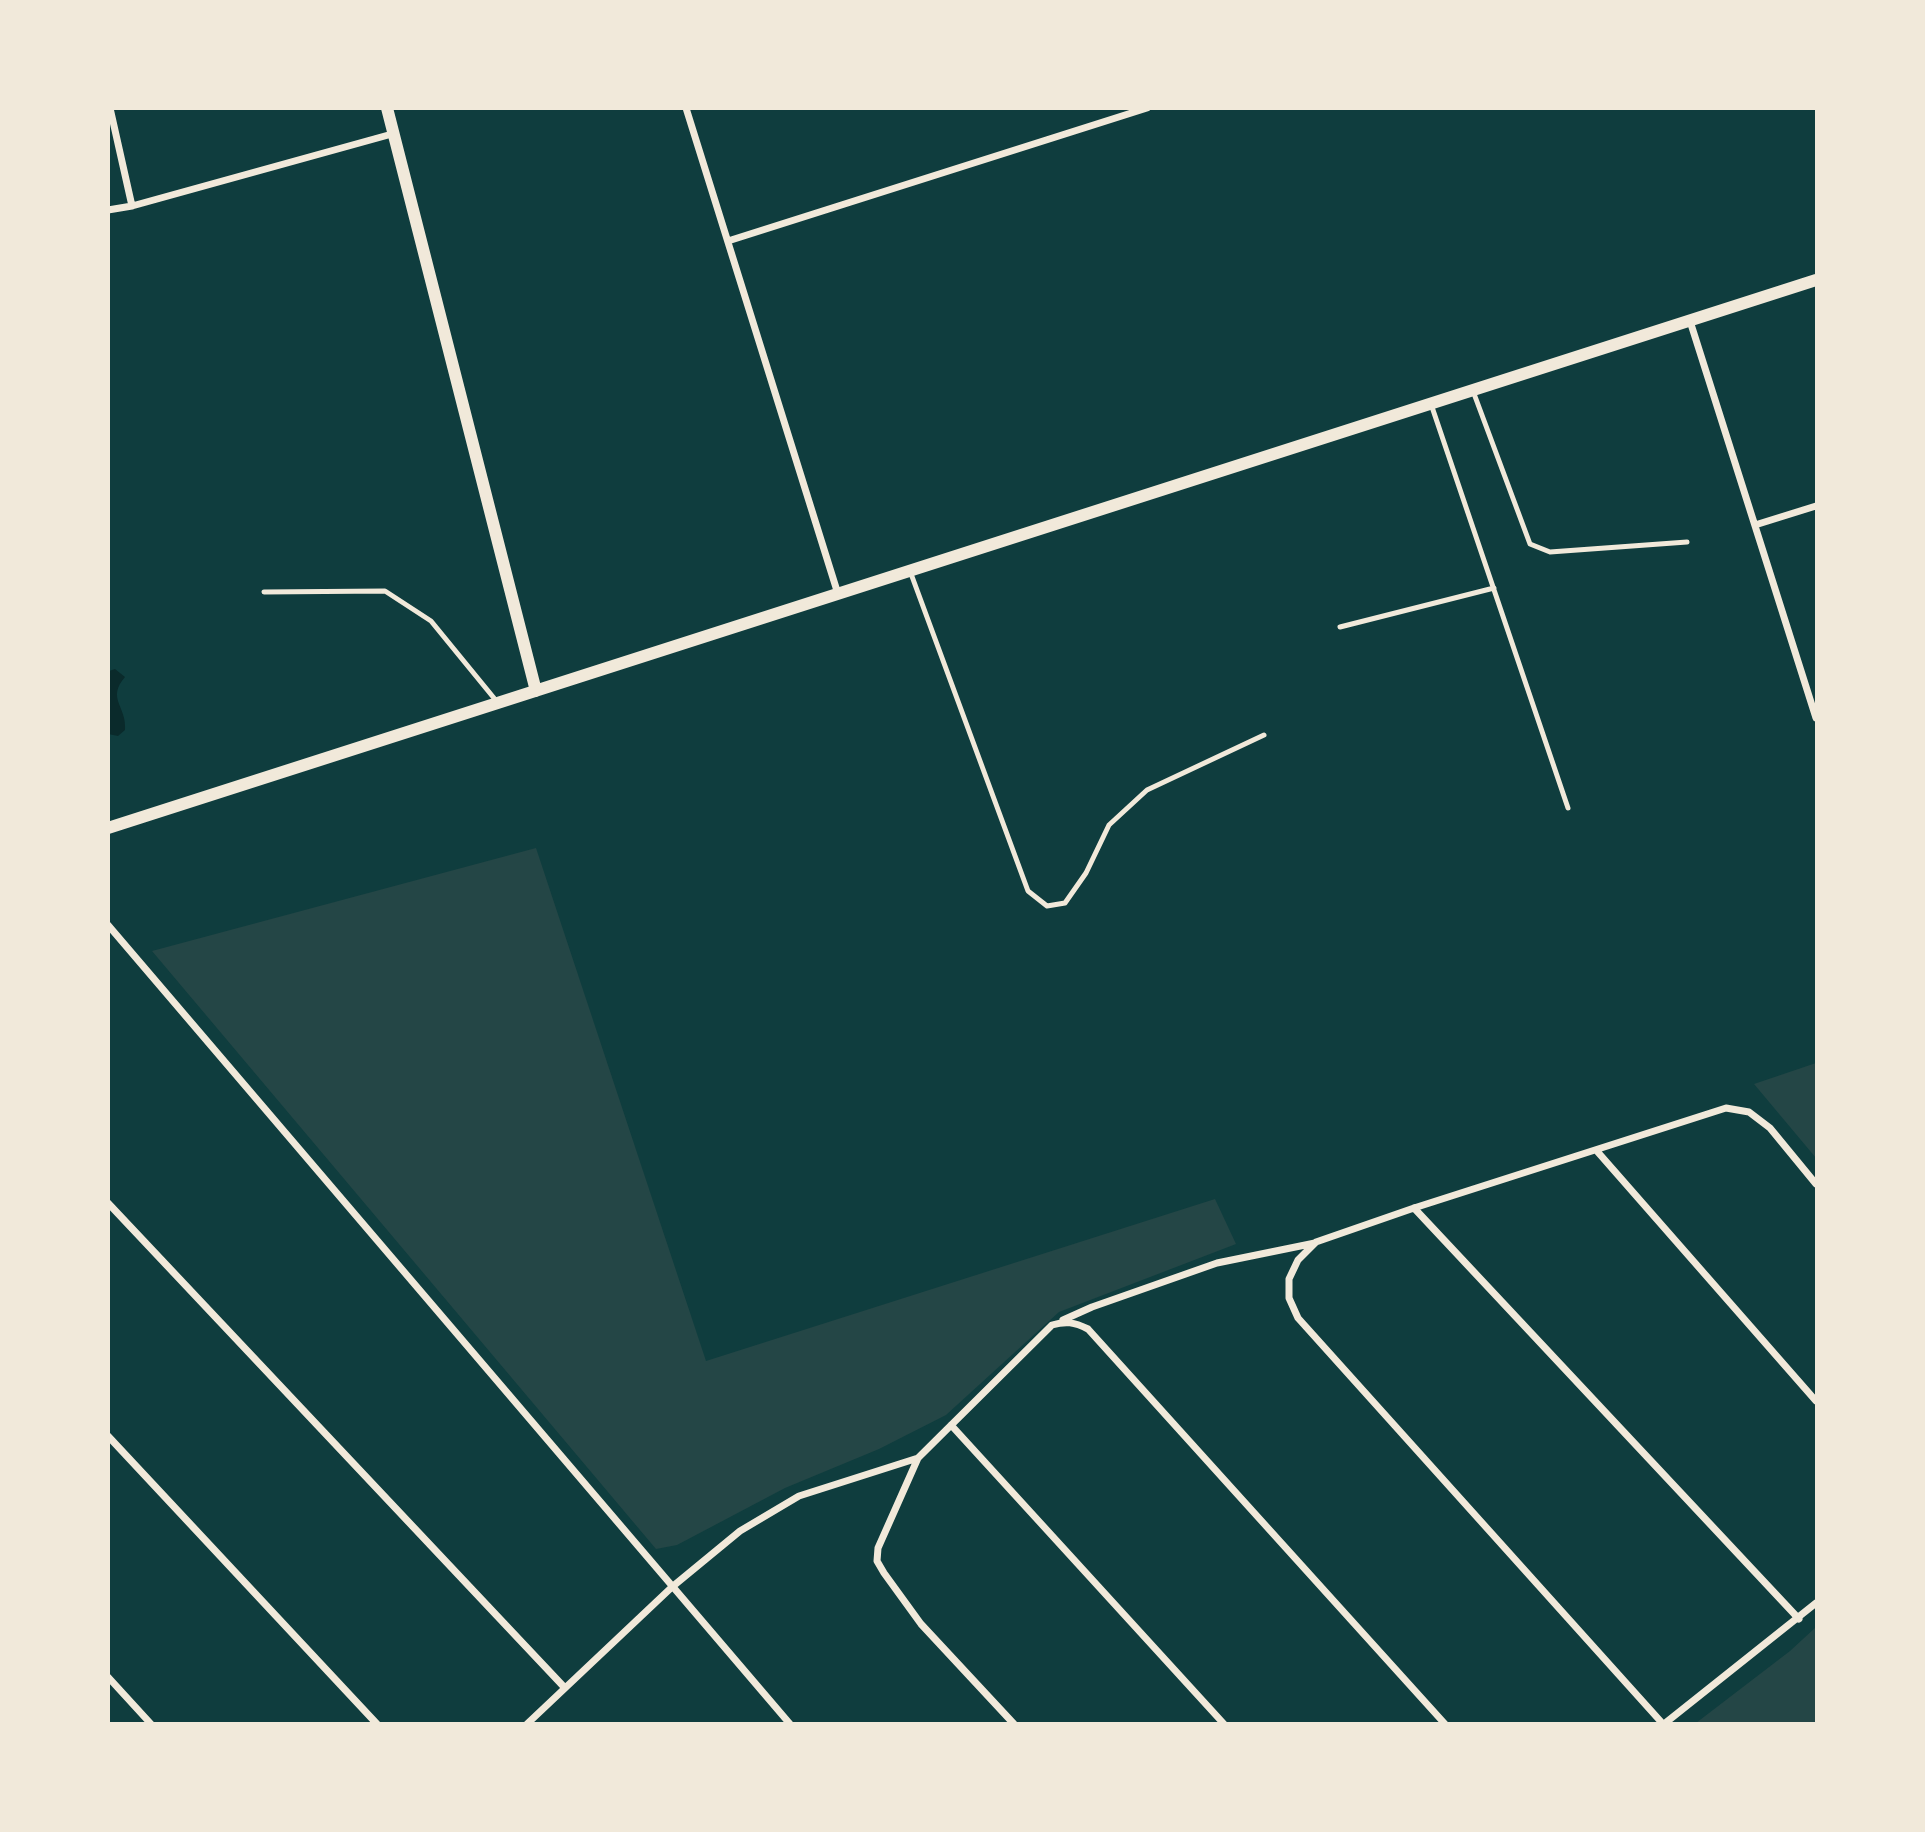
<!DOCTYPE html>
<style>
body{margin:0}
#map{position:relative;width:1925px;height:1832px;overflow:hidden;background:#0f3d3e;font-family:"PT Sans",sans-serif}
canvas{display:block}
.frame{position:absolute;inset:0;border:110px solid #f1e9da;pointer-events:none}
</style>
<div id="map">
<canvas width="1925" height="1832"></canvas>
<div class="frame"></div>
</div>
<script>
const g = document.querySelector('canvas').getContext('2d');
g.lineJoin = 'round';
function paint(path, color) { g.fillStyle = color; g.fill(path, 'evenodd'); }
function strokePath(path, color, width, dash) { g.strokeStyle = color; g.lineWidth = width; g.lineCap = dash ? 'butt' : 'round'; g.setLineDash(dash || []); g.stroke(path); }
const green = new Path2D(`
 M536,848L706,1361L1215,1199L1236,1244L1059,1312L946,1415L879,1449L785,1488L677,1545L656,1549L152,951Z
 M1816,1063V1158L1754,1084Z
 M1816,1627V1723H1696L1790,1651Z`);
const water = new Path2D(`
 M115,669L125,677C106,699 127,706 125,730L118,736L108,734L109,671Z`);
const service = new Path2D(`
 M1473,391L1530,544L1550,552L1687,542
 M1431,404L1568,808
 M910,571L1028,891L1047,906L1065,903L1086,873L1109,825L1147,790L1264,735
 M264,592L385,591L431,621L498,703
 M1340,627L1494,588`);
const minor = new Path2D(`
 M110,108L132,206
 M686,108L838,594
 M108,210L132,206L392,134
 M728,241L1147,108
 M1690,321L1816,718
 M1755,525L1816,506
 M108,925L790,1724
 M1596,1150L1816,1401
 M108,1203L565,1688
 M1414,1208L1799,1619
 M1063,1320L1092,1307L1217,1263L1315,1243
 M951,1425L1224,1724
 M108,1436L377,1724
 M108,1677L151,1724
 M527,1724L672,1587L740,1531L799,1496L918,1458
 M1014,1724L921,1624L884,1573L877,1561L878,1548L918,1458L1052,1325C1066,1321 1074,1322 1088,1329L1445,1724
 M1663,1724L1298,1318L1289,1298V1279L1298,1260L1316,1242L1414,1208L1726,1108L1749,1112L1770,1128L1816,1184
 M1664,1724L1816,1603`);
const tertiary = new Path2D(`
 M387,108L536,691
 M108,828L1816,280`);
paint(green, '#244646');
paint(water, '#0a2a2b');
strokePath(service, '#f1e9da', 5);
strokePath(minor, '#f1e9da', 7);
strokePath(tertiary, '#f1e9da', 12);
</script>
